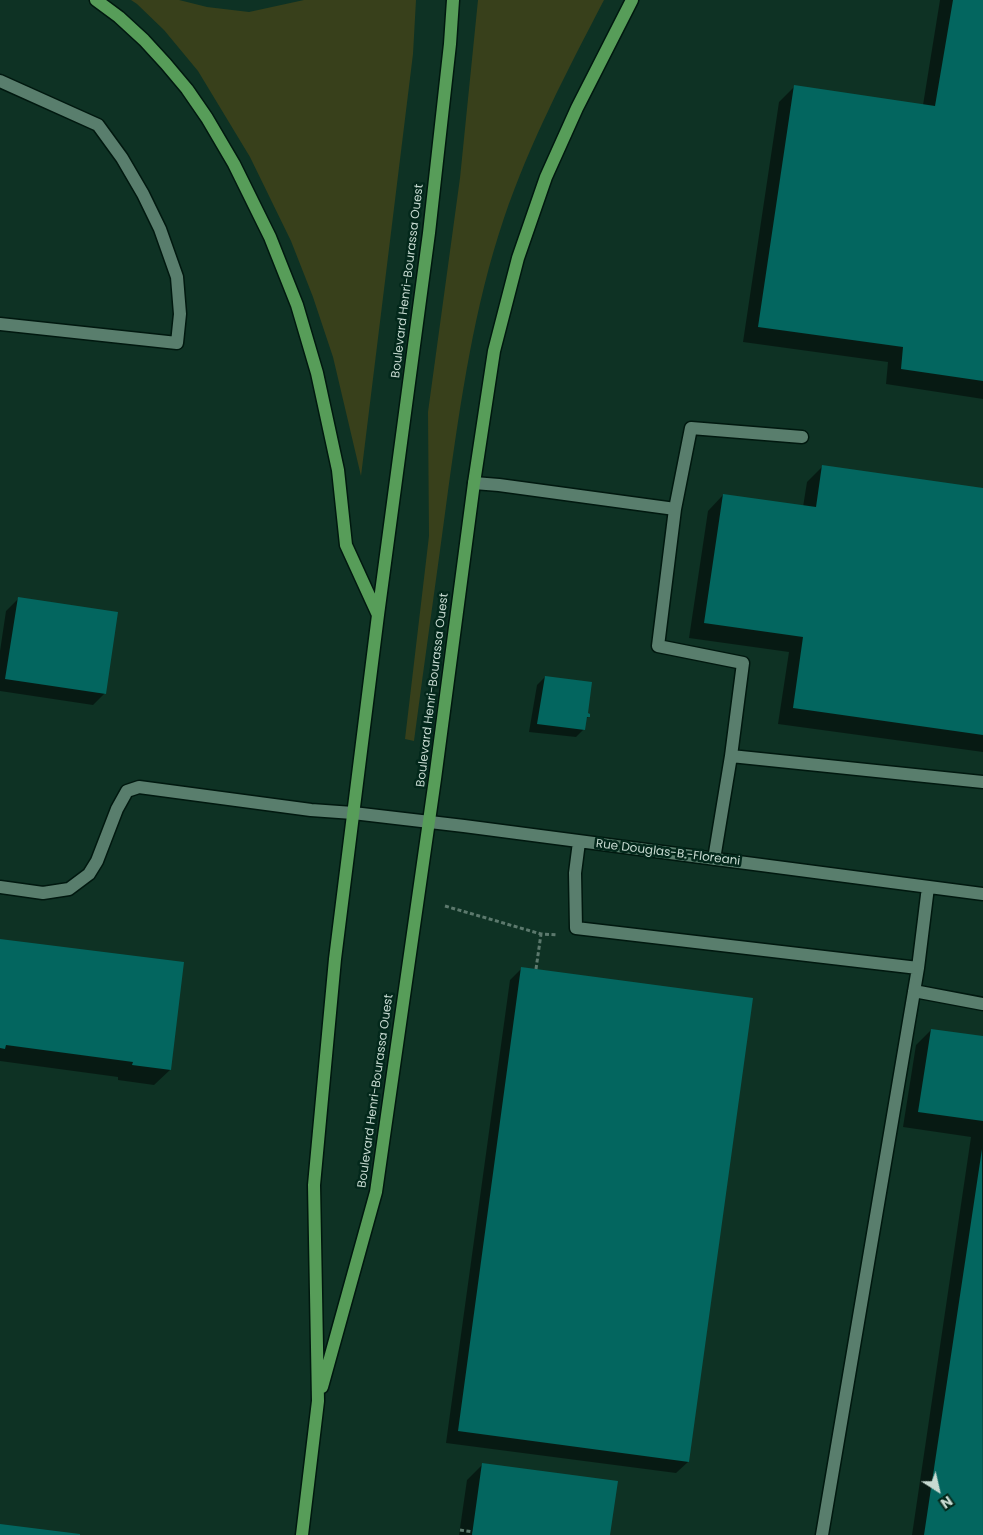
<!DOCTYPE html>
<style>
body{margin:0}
#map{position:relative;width:983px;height:1535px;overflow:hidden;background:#0e3224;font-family:Poppins,sans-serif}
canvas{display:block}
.north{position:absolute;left:913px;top:1465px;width:50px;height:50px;-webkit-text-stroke:4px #03281b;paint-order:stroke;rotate:145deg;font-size:14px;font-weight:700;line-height:20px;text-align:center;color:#c7dad1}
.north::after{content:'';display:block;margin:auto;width:18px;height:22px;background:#c7dad1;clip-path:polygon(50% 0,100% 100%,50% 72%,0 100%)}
</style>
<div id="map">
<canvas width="983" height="1535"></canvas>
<div class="north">N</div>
</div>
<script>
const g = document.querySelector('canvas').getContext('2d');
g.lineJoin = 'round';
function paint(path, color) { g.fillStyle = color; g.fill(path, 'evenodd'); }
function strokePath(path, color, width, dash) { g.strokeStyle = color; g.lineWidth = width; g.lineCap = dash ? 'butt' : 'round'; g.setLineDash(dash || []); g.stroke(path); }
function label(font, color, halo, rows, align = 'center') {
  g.font = font + ' Poppins,sans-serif'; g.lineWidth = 5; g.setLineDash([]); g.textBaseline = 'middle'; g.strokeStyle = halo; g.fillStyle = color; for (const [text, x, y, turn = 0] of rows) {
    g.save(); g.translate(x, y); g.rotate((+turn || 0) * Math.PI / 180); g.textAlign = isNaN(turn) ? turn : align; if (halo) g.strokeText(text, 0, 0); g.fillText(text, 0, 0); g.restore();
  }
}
const green = new Path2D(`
 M131,0H179L207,7L249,12L304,0H416L413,54L361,476L333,357L313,297L291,241L250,157L198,71L164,30L137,4Z
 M478,0H604C567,71 530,142 504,218C474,307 461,399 448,491C437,574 425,657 414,741L405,739L429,536L428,412L460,178Z`);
const shadow = new Path2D(`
 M940,0H983V399L886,384L888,362L743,342L779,102L794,87L923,105Z
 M823,466L983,489V752L778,724L789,652L689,638L708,511L723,495L803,507L807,482Z
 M18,599L105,693L93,705L0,691V651L6,611Z
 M545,677L589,716L585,720L584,729L576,737L529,732L537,685Z
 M0,940L183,963L170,1070L154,1085L118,1080V1077L0,1061Z
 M522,968L688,1462L676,1473L446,1443L510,980Z
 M931,1030L983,1037V1535H912L971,1137L903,1127L916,1045Z
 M482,1465L609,1535H459L467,1480Z`);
const building = new Path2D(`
 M953,0H983V381L901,369L903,347L758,327L794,85L935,106Z
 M822,465L983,488V735L793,708L803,637L704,623L723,494L816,507Z
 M18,597L118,612L106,694L5,679Z
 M545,676L592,682L588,713L590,714V717H587L585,730L537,724Z
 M0,939L184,962L171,1070L132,1065L133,1062L6,1045L5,1049L0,1048Z
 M521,967L753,998L689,1462L458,1431Z
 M931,1029L983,1036V1121L918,1112Z
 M982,1149L983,1535H924Z
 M482,1463L618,1481L610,1535H472Z
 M0,1524L80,1534V1535H0Z`);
const path = new Path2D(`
 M445,906L541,934L558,935
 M536,969L541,934
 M460,1530L473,1532`);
const minor = new Path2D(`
 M0,81L98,125L122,158L143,194L160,229L177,277L180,314L177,343L0,324
 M474,483L499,485L675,509L691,428L802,437
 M675,509L658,646L743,663L731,756L714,859
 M731,756L983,782
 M579,842L575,873L576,928L918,968L928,887
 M0,887L43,893L69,889L89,874L97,861L117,809L127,791L139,787L311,810L353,813L464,826L983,894
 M914,991L983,1004
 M822,1535L918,968`);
const major = new Path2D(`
 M96,0L119,17L144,40L166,64L187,89L207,118L234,164L270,237L297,305L317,373L338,470L346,545L378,615
 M322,1387L376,1192L435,779L474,483L494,351L518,258L546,177L577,108L632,0
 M302,1535L318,1401L314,1185L335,959L378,615L429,233L450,44L453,0`);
const streetNames = [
 ["Boulevard Henri-Bourassa Ouest",408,281,-83],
 ["Boulevard Henri-Bourassa Ouest",433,690,-83],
 ["Rue Douglas-B.-Floreani",668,853,7],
 ["Boulevard Henri-Bourassa Ouest",376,1091,-82]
];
paint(green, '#38401b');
paint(shadow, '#0007');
paint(building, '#03665f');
strokePath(minor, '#00180f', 15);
strokePath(major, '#00180f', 15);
strokePath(path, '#5c796d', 3, [4, 2.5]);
strokePath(minor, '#597e6d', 12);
strokePath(major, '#579d59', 12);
label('12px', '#c7dad1', '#03281b', streetNames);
</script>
